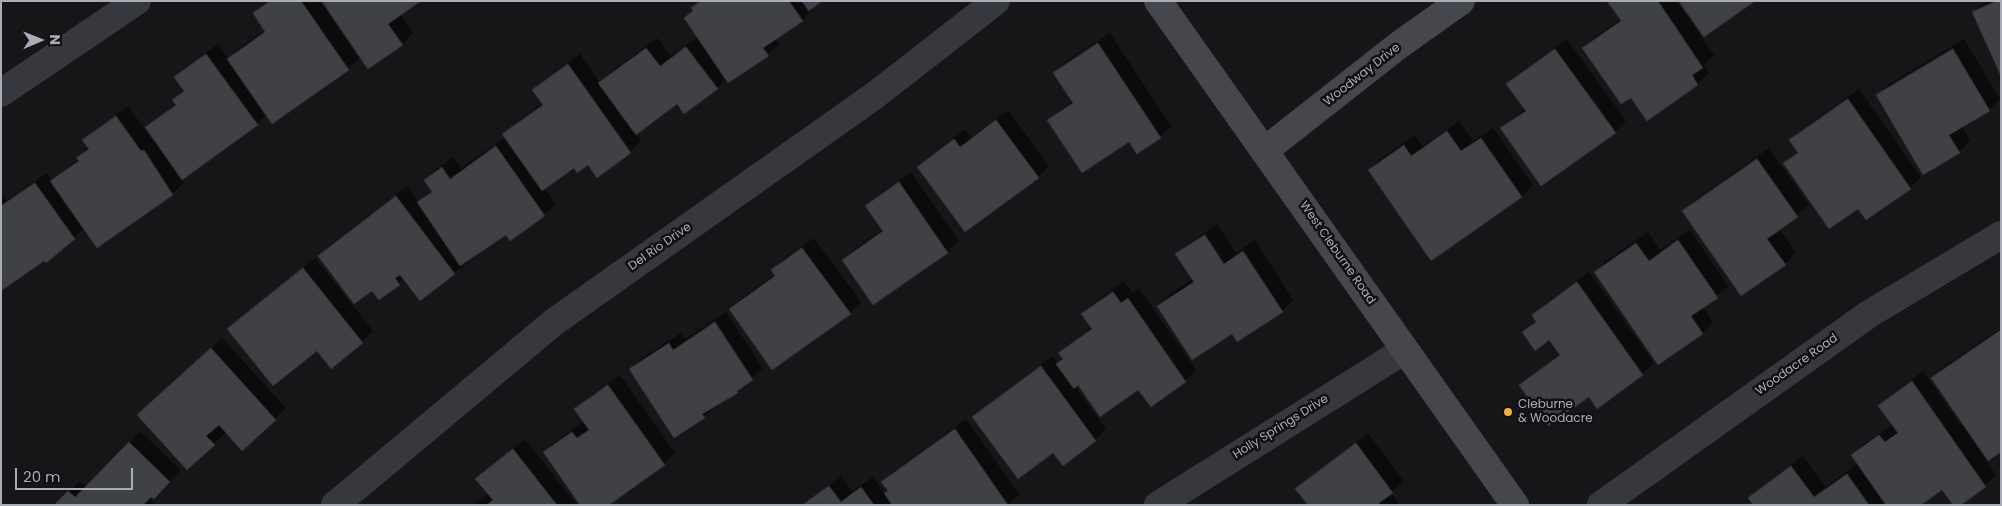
<!DOCTYPE html>
<style>
body{margin:0}
#map{position:relative;width:2002px;height:506px;overflow:hidden;background:#161618;font-family:Poppins,sans-serif}
canvas{display:block}
.frame{position:absolute;inset:0;border:2px solid #a8adb8;pointer-events:none}
.north{position:absolute;left:15px;top:15px;width:50px;height:50px;-webkit-text-stroke:4px #111113;paint-order:stroke;rotate:89deg;font-size:14px;font-weight:700;line-height:20px;text-align:center;color:#a8adb8}
.north::after{content:'';display:block;margin:auto;width:18px;height:22px;background:#a8adb8;clip-path:polygon(50% 0,100% 100%,50% 72%,0 100%)}
.scale{position:absolute;left:15px;top:468px;width:118px;height:22px;box-sizing:border-box;border:2px solid #a8adb8;border-top:0;padding-left:6px;font-size:15px;line-height:18px;white-space:nowrap;color:#a8adb8;-webkit-text-stroke:4px #111113;paint-order:stroke}
</style>
<div id="map">
<canvas width="2002" height="506"></canvas>
<div class="frame"></div>
<div class="north">N</div>
<div class="scale">20 m</div>
</div>
<script>
const g = document.querySelector('canvas').getContext('2d');
g.lineJoin = 'round';
function paint(path, color) { g.fillStyle = color; g.fill(path, 'evenodd'); }
function strokePath(path, color, width, dash) { g.strokeStyle = color; g.lineWidth = width; g.lineCap = dash ? 'butt' : 'round'; g.setLineDash(dash || []); g.stroke(path); }
function label(font, color, halo, rows, align = 'center') {
  g.font = font + ' Poppins,sans-serif'; g.lineWidth = 5; g.setLineDash([]); g.textBaseline = 'middle'; g.strokeStyle = halo; g.fillStyle = color; for (const [text, x, y, turn = 0] of rows) {
    g.save(); g.translate(x, y); g.rotate((+turn || 0) * Math.PI / 180); g.textAlign = isNaN(turn) ? turn : align; if (halo) g.strokeText(text, 0, 0); g.fillText(text, 0, 0); g.restore();
  }
}
const shadow = new Path2D(`
 M267,1H320L346,39L400,14L413,33L402,44L361,56L348,69L272,122L267,114L257,124L181,179L184,183L172,194L97,247L84,228L74,238L1,290V193L7,200L47,173L52,181L79,159L89,147L84,140L95,129L128,106L153,141L155,139L146,127L176,103L173,100L184,89L175,77L187,66L218,44L229,59L239,48L265,30L254,13Z
 M700,1H820L812,7L813,9L802,20L775,38L779,44L768,55L728,82L726,79L717,88L678,102L636,133L641,141L630,152L597,176L589,163L574,166L544,188L556,204L544,215L510,239L506,233L420,299L404,278L380,299L372,289L319,256L330,245L407,186L419,202L432,190L425,180L436,169L453,157L461,168L505,137L504,135L515,124L543,103L534,90L545,79L580,54L600,83L611,72L657,38L671,56L698,37L685,19Z
 M1609,1H1677L1714,55L1704,65L1709,73L1698,84L1647,119L1631,96L1584,48L1595,37L1621,19Z
 M1985,1H2001L1973,13L1985,2Z
 M1110,33L1171,126L1160,137L1049,120L1073,100L1055,73L1066,62Z
 M1567,39L1626,121L1615,132L1502,128L1526,108L1508,84L1519,73Z
 M1964,39L2000,99L1989,110L1962,127L1970,141L1959,152L1877,95L1889,84Z
 M1859,89L1921,177L1910,188L1859,208L1785,163L1798,151L1791,140L1802,129Z
 M1008,110L1049,166L1038,177L918,167L965,129L971,137Z
 M1459,121L1473,141L1493,128L1533,185L1522,197L1369,170L1380,159L1415,135L1423,146Z
 M1769,148L1809,205L1779,229L1796,253L1785,264L1684,211L1695,200Z
 M911,172L959,241L947,252L874,303L843,260L855,249L883,229L867,206L878,195Z
 M1217,224L1236,253L1255,240L1293,300L1282,311L1233,333L1158,306L1169,295L1193,279L1177,255L1188,244Z
 M1690,230L1728,286L1703,307L1713,322L1702,333L1595,272L1606,261L1648,232L1660,250Z
 M814,238L861,302L850,313L730,309L742,298L775,274L772,271L783,259Z
 M315,258L373,331L362,342L317,349L229,329Z
 M1589,272L1654,363L1642,374L1589,395L1521,385L1560,353L1549,339L1523,332L1536,320L1533,315L1544,304Z
 M1124,281L1132,293L1139,288L1196,370L1185,381L1151,405L1139,388L1078,383L1075,386L1106,429L1095,440L1053,451L974,418L985,406L1053,356L1058,364L1064,358L1060,353L1092,327L1082,314L1094,303Z
 M726,312L763,368L737,392L715,406L704,417L631,369L642,358L681,333L685,339Z
 M2001,328V451L1986,460L1996,475L1985,486L1958,505L1943,488L1919,505H1755L1750,498L1761,487L1803,456L1826,487L1858,463L1852,455L1864,444L1893,424L1880,406L1891,395L1923,371L1961,425L1963,423L1932,378L1943,367Z
 M222,338L286,408L242,449L226,432L214,444L150,404Z
 M620,375L675,453L664,464L544,452L556,441L584,421L576,410L587,398Z
 M966,419L1019,494L1008,505L806,504L841,476L852,491L873,477L885,494L889,490L883,482L894,471Z
 M140,431L181,470L154,497L151,495L149,498L156,505H56L80,481L86,486Z
 M1368,433L1404,481L1391,493L1400,505H1309L1297,489L1308,478Z
 M525,439L577,505H473L488,493L477,479Z`);
const building = new Path2D(`
 M270,1H301L349,70L272,124L227,59L265,32L253,13Z
 M322,1H421L388,24L403,45L368,69Z
 M701,1H789L803,21L763,48L769,56L728,83L684,18L693,11L691,8Z
 M802,1H822L809,11Z
 M1607,1H1658L1703,68L1692,75L1698,85L1647,121L1631,98L1621,104L1582,48L1621,21Z
 M1679,1H1755L1704,37Z
 M1997,1H2001V76L1972,12Z
 M1098,43L1161,138L1137,154L1129,142L1082,173L1047,120L1073,103L1053,73Z
 M686,47L718,89L684,114L677,104L636,135L598,83L646,48L660,66Z
 M1555,49L1616,133L1541,186L1500,128L1526,111L1506,84Z
 M1953,49L1990,111L1949,135L1960,153L1923,175L1876,95Z
 M206,54L258,125L182,180L145,127L176,105L172,100L184,91L174,77Z
 M568,64L631,153L597,178L588,165L577,173L574,168L542,191L502,134L543,105L532,90Z
 M1848,99L1911,189L1866,220L1858,209L1829,229L1783,163L1798,153L1789,140Z
 M116,116L141,151L144,150L173,195L97,248L50,181L79,161L76,158L89,149L82,140Z
 M996,120L1039,178L965,232L917,167L954,139L960,147Z
 M1447,131L1461,151L1481,138L1522,197L1431,261L1368,170L1404,145L1411,156Z
 M496,146L545,216L510,241L506,235L460,266L417,202L432,192L424,180L442,167L450,179Z
 M1757,159L1798,217L1767,239L1786,265L1741,296L1682,211Z
 M899,182L948,253L873,305L842,260L883,231L865,206Z
 M35,183L75,239L46,263L44,261L1,291V206Z
 M396,196L455,274L420,301L400,275L395,278L400,285L379,300L372,291L354,304L318,256Z
 M1205,235L1224,264L1243,251L1283,312L1237,342L1232,334L1192,360L1157,306L1194,282L1175,254Z
 M1678,240L1718,298L1691,316L1703,334L1658,365L1594,272L1636,243L1649,261Z
 M802,248L851,314L772,370L729,309L775,276L771,270Z
 M303,268L363,343L331,369L317,351L273,386L227,329Z
 M1577,282L1643,375L1597,409L1589,397L1548,426L1519,385L1560,355L1549,340L1535,351L1522,332L1536,322L1532,315Z
 M1113,292L1121,303L1128,298L1186,382L1151,407L1138,390L1100,417L1078,385L1074,389L1056,364L1063,359L1058,353L1092,329L1081,314Z
 M715,322L753,380L737,391L738,393L702,414L705,418L674,438L629,369L669,343L673,350Z
 M2001,330V452L1988,461L1931,378Z
 M211,348L276,420L242,451L219,425L206,436L215,445L187,470L137,415Z
 M1041,366L1096,441L1063,466L1053,453L1018,479L972,417Z
 M1912,381L1986,487L1961,505H1953L1942,490L1921,505H1886L1851,455L1879,435L1885,442L1898,433L1878,406Z
 M608,385L665,465L609,505H580L543,452L572,432L577,438L589,430L574,409Z
 M955,429L1008,505H892L884,493L888,491L881,482Z
 M129,442L170,482L154,499L151,497L143,505H54L68,491L75,497Z
 M1356,443L1393,493L1379,503L1380,505H1308L1295,489Z
 M513,449L557,505H487L493,500L475,479Z
 M1791,466L1814,497L1847,474L1869,505H1753L1748,498Z
 M829,486L841,502L861,487L874,505L804,504Z`);
const street = new Path2D(`
 M1,93L137,1
 M335,505L554,322L874,96L996,1
 M1158,505L1405,350
 M1601,505L1869,314L2001,235`);
const secondary = new Path2D(`
 M1158,1L1515,505
 M1264,151L1399,45L1461,1`);
const markers = [
 [1508,412,5,"#f2b134"]
];
const streetNames = [
 ["Woodway Drive",1362,75,-38],
 ["Del Rio Drive",660,247,-35],
 ["West Cleburne Road",1337,253,55],
 ["Woodacre Road",1797,365,-35],
 ["Holly Springs Drive",1281,427,-32]
];
const poiNames = [
 ["Cleburne",1518,405],
 ["& Woodacre",1518,419]
];
paint(shadow, '#0007');
paint(building, '#404145');
strokePath(building, '#303034', 1);
strokePath(street, '#37383d', 28);
strokePath(secondary, '#45474d', 28);
for (const [x, y, r, color] of markers) { const dot = new Path2D(); dot.arc(x, y, r, 0, 2 * Math.PI); g.fillStyle = color; g.fill(dot); strokePath(dot, '#111113', 2); }
label('12px', '#a8adb8', '#111113', streetNames);
label('12px', '#a8adb8', '#111113', poiNames, 'left');
</script>
